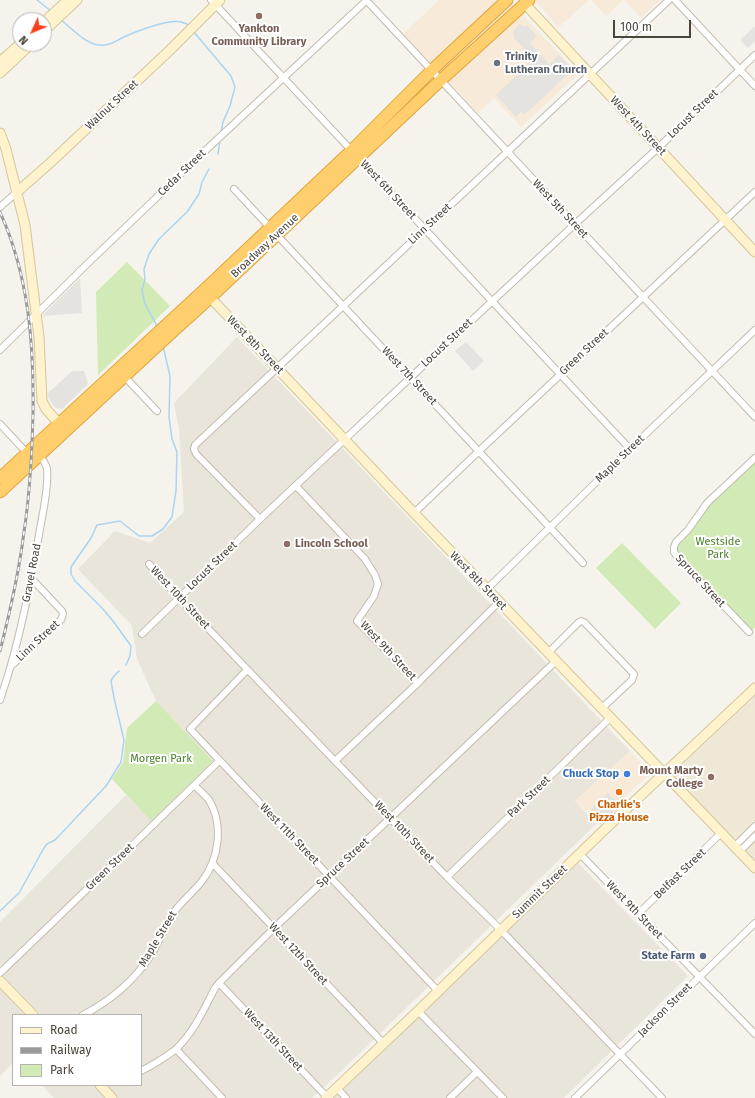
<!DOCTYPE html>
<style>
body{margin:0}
#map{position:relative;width:755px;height:1098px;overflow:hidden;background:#f6f3ec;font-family:"Fira Sans",sans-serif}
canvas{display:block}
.legend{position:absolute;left:12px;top:1014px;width:130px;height:72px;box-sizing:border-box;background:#fff;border:1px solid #b7b4b0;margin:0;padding:5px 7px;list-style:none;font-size:12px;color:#4b4439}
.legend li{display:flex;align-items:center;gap:8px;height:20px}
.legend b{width:20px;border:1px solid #b7b4b0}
.north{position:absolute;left:12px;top:12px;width:40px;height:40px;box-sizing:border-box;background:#fff;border:1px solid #b7b4b0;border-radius:50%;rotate:226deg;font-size:11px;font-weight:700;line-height:16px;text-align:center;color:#4b4439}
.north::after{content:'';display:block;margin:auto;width:14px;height:18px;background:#fc3f1d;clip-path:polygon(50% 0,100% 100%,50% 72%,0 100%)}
.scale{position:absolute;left:613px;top:20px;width:78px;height:18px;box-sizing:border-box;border:2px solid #4b4439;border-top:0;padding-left:5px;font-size:12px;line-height:14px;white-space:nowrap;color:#4b4439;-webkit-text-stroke:3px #fff;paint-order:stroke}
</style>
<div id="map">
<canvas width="755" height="1098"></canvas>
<ul class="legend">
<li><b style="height:5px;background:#fff3cd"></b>Road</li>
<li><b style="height:5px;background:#9a9a9a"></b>Railway</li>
<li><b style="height:11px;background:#d2eab5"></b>Park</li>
</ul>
<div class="north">N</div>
<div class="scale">100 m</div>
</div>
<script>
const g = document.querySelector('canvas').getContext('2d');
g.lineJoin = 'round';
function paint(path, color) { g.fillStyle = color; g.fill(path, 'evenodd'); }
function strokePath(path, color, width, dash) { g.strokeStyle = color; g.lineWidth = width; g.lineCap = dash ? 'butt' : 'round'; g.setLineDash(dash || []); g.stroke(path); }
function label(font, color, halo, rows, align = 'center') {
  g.font = font + ' "Fira Sans",sans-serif'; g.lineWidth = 4; g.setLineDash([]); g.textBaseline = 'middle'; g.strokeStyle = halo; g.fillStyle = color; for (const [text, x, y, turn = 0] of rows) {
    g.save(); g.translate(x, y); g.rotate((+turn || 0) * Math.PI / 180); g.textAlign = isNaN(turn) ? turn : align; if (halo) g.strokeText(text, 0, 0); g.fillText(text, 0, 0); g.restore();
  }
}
const residential = new Path2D(`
 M237,337L630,751L575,801L596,824L334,1078L312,1098H54L42,1085H141V1015H13V1063L0,1076V978L6,972L0,965V922L126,795L151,820L213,761L156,701L137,659L132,626L78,569L115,531L150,543L184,512L179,428L174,403Z
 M578,863L688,976L564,1098H334Z`);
const commercial = new Path2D(`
 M439,0H509L578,74L521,127L494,98L478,113L403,34Z
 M535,0H589L558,28Z
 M591,0H623L606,16Z
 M624,0H660L641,18Z
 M630,751L651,773L596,824L575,801Z`);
const education = new Path2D(`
 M755,688V868L664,774Z`);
const green = new Path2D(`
 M127,262L170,306L98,375L96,292Z
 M755,462V628L749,632L674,552L676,542L707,503Z
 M622,543L681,603L655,629L596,568Z
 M156,701L213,761L151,821L112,779L123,762L127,728Z`);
const parking = new Path2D(`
 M520,24L524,27L527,25L537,36L530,43L549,64L559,55L573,70L524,115L521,112L516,117L496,95L534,59L514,38L513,31Z
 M755,26V41L748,48L740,40Z
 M80,278L82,313L42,316Z
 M466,342L484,361L473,371L455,351Z
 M72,371H84L88,384L62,409L56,408L52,404L47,394Z
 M608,793L620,805L601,825L588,812Z`);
const stream = new Path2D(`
 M37,0L51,11
 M61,20C71,28 86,44 99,45C109,46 114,42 122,38C134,32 172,17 184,23C186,23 188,25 189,27
 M193,31L231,76L235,87L230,106L223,122L221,132
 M218,154L220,140
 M157,328L155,322L145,304L142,290L145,279L144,269L149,254L159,239L187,212L199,194L202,182L209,169
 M126,665L130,656L131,646L113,621L102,608L75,581L71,574V567L91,538L97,525L120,521L139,536H152L163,529L172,517L176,491L177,452L172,439L169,417L170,376L163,346
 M0,911L19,893L44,848L47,844L55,840L106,786L121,762L124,740L114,698L111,681L114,676L119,671`);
const street = new Path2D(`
 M211,0L630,449
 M366,0L755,417
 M675,0L755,86
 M234,189L583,563
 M0,207L16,193
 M0,350L82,269L207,149L367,0
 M123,375L157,411
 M0,424L27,453
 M296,486L365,559L375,575L378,584L374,596L357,621L418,683
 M414,513L479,451L755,192
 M260,519L196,454L194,449L195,445L669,0
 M149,564L179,598L335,761L447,877L501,930L662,1098
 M487,589L630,449L755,330
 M749,632L679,559L674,552V547L676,542L688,530L707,503L755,458
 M142,634L260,519L410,378L575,224L658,148L755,55
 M548,653L579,622L581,621L584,622L632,672L634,674L632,680L601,709
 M11,666L61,620L63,614L62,611L32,579
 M247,670L190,729L438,991
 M0,700C19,645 30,587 40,529C43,512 49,486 47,469C46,463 42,458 38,453
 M335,761L418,683L499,602
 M734,847L755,826
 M739,852L755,836
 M580,854L755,1034
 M213,864L384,1044
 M447,877L610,718
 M638,914L721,833
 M0,973L50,925L219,761
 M219,983L327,1097
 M418,1011L503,1098
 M83,1015C110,1001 134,981 151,955C159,942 164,928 172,915C180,902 193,893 202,881C219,859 224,825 209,800C205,795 199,790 194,785
 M176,1049L222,1098
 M141,1071C153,1065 164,1058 175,1050C193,1034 204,1009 215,988L219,983L274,928L329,876L556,661
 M337,1088L346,1098
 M450,1098L477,1072
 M575,1098L755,923`);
const secondary = new Path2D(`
 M525,4L755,252
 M44,22L68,0
 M44,31L77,0
 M0,62L20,44
 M0,73L31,44
 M0,133L6,149L25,225L39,337L42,401L46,409L63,428
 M16,193L50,163L170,50L220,0
 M206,293L414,513L755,868
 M0,981L33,1015
 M100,1085L112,1098
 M326,1098L418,1011L602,832L755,688`);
const highway = new Path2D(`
 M0,478L203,291L351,151L432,70L507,0
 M0,492L168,336L210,298L441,80L529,0`);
const rail = new Path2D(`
 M0,212C29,276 34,345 33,414C32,454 30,493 24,532C19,572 10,612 0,651`);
const markers = [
 [259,16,4,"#8d6e63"],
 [497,63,4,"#6b7280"],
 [287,544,4,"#8d6e63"],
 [627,774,4,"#3f7fe0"],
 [711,777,4,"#8d6e63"],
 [619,792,4,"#e8710a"],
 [703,956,4,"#5c6f8a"]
];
const educationNames = [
 ["Yankton",259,29],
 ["Community Library",259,42],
 ["Lincoln School",295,544,"left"],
 ["Mount Marty",703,771,"right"],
 ["College",703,784,"right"]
];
const worshipNames = [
 ["Trinity",505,57],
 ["Lutheran Church",505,70]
];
const streetNames = [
 ["Walnut Street",112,105,-43],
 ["Locust Street",693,114,-44],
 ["West 4th Street",638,126,47],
 ["Cedar Street",182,173,-44],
 ["West 6th Street",388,190,47],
 ["West 5th Street",560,209,47],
 ["Linn Street",430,224,-43],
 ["Broadway Avenue",265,246,-43],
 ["Locust Street",447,343,-43],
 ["West 8th Street",255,345,46],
 ["Green Street",584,352,-43],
 ["West 7th Street",409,376,47],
 ["Maple Street",620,459,-44],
 ["Locust Street",212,566,-44],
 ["Gravel Road",32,573,-79],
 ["West 8th Street",478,581,46],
 ["Spruce Street",700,581,47],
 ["West 10th Street",180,598,47],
 ["Linn Street",38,641,-43],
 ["West 9th Street",388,651,47],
 ["Park Street",529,797,-44],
 ["West 10th Street",404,832,46],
 ["West 11th Street",289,834,46],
 ["Spruce Street",343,863,-43],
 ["Green Street",110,867,-44],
 ["Belfast Street",680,874,-44],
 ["Summit Street",540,892,-44],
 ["West 9th Street",634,910,46],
 ["Maple Street",158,939,-59],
 ["West 12th Street",298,954,47],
 ["Jackson Street",665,1010,-45],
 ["West 13th Street",273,1040,47]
];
const parkNames = [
 ["Westside",718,542],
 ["Park",718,555],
 ["Morgen Park",161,759]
];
const shopNames = [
 ["Chuck Stop",619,774]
];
const foodNames = [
 ["Charlie's",619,805],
 ["Pizza House",619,818]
];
const serviceNames = [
 ["State Farm",695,956]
];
paint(residential, '#eae5da');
paint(commercial, '#f7ead8');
paint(education, '#efe8d6');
paint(green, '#d2eab5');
paint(parking, '#e5e3e0');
strokePath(stream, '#a9d4f2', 1.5);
strokePath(street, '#c2bbae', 8);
strokePath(secondary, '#d6c79b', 11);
strokePath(highway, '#e0a43c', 13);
strokePath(street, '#fff', 6);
strokePath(secondary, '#fff3cd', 9);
strokePath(highway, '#ffcf6e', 11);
strokePath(rail, '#9a9a9a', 3);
strokePath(rail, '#fff', 1.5, [4.5]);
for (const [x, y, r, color] of markers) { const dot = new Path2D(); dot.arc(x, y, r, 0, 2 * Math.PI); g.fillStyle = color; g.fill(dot); strokePath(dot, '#fff', 1.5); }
label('bold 11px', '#785e54', '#fff', educationNames);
label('bold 11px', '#5b616d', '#fff', worshipNames, 'left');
label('11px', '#4b4439', '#fff', streetNames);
label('11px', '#4a7f2a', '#fff', parkNames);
label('bold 11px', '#366cbe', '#fff', shopNames, 'right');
label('bold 11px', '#c56008', '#fff', foodNames);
label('bold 11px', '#4e5e75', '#fff', serviceNames, 'right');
</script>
